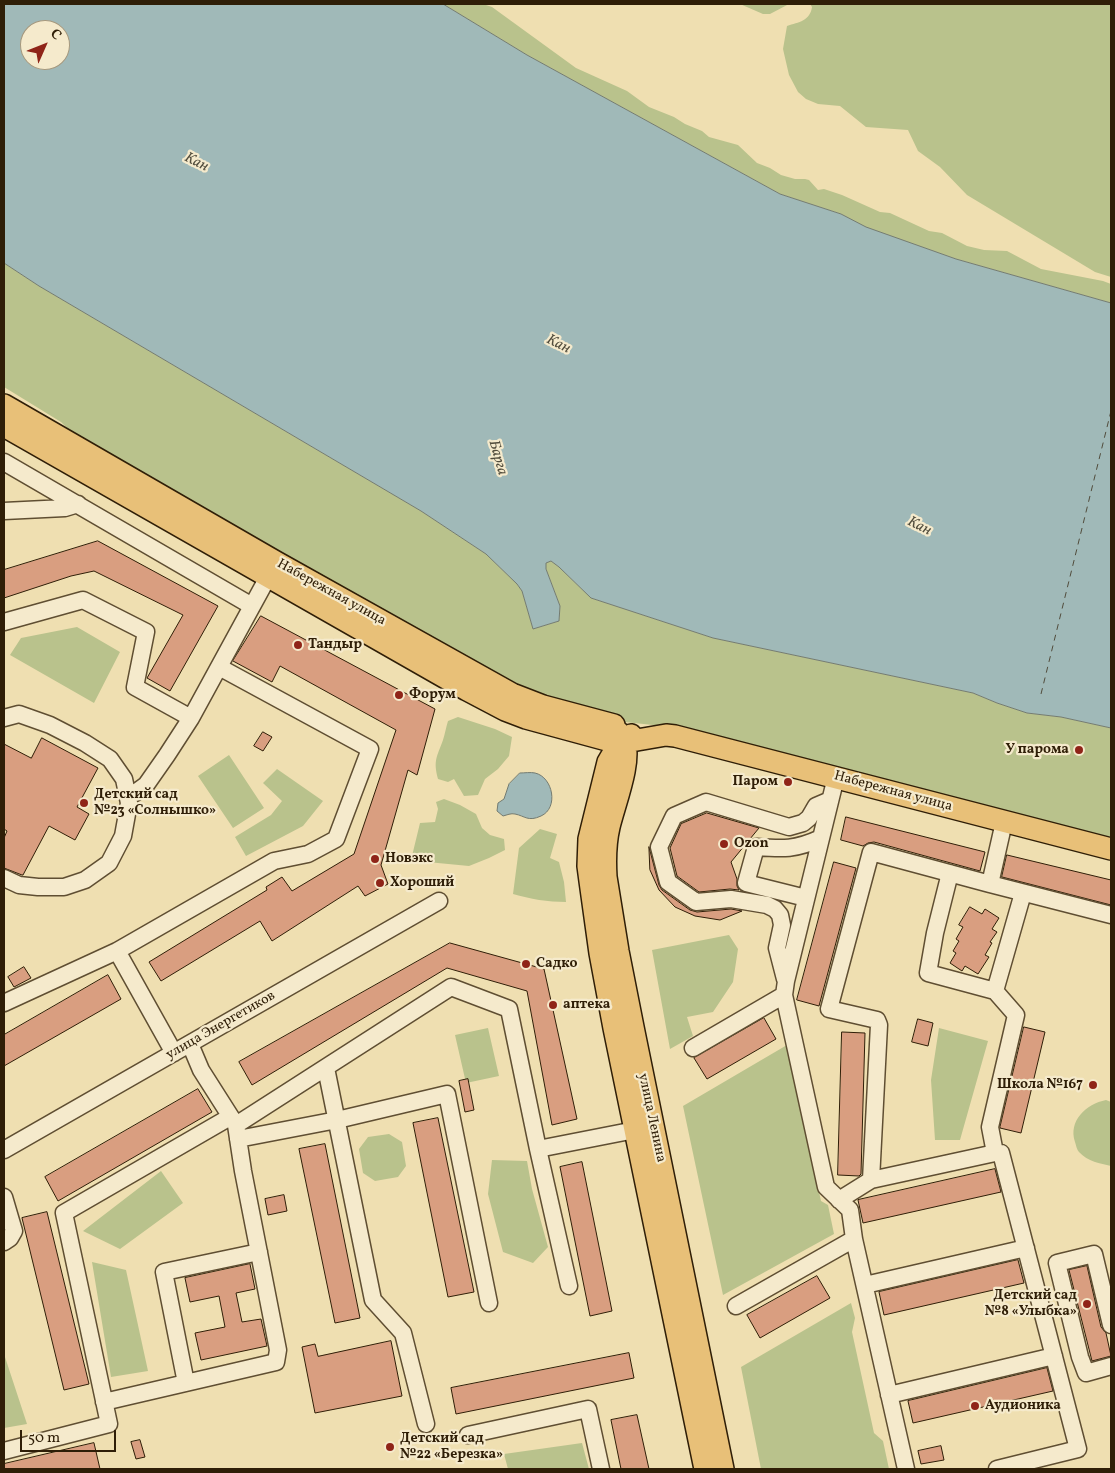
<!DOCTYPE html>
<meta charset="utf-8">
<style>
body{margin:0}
#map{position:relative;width:1115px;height:1473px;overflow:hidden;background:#efdfb1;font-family:Vollkorn,serif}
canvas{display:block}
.frame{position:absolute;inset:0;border:5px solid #2f1e07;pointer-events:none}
.north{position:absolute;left:20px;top:20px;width:50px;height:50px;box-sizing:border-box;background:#f5eacc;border:1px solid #a6987d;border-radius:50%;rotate:46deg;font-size:14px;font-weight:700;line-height:20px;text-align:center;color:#2f1e07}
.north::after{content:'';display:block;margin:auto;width:18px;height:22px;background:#8f2418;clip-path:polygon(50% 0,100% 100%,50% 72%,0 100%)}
.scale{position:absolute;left:20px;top:1430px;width:96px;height:22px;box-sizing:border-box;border:2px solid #2f1e07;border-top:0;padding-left:6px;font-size:15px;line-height:18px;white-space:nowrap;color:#2f1e07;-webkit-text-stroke:4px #f5eacc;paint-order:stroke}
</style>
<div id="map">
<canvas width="1115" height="1473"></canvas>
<div class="frame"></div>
<div class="north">С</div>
<div class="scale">50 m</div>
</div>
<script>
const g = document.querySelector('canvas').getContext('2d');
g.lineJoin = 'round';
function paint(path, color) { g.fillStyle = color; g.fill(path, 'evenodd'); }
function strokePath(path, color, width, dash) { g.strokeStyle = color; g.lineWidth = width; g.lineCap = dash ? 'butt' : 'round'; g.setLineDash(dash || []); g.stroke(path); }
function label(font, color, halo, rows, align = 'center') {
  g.font = font + ' Vollkorn,serif'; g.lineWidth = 4.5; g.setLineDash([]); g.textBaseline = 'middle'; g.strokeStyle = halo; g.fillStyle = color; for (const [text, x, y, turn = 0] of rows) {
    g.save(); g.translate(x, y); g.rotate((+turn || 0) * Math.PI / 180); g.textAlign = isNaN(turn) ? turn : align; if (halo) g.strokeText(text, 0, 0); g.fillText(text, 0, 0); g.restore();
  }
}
const green = new Path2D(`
 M443,4H483L492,7L576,68L627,91L649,107L674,117L685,124L702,131L709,137L738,145L757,163L770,168L781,175L795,179H805L809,180L818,190L824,189L842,195L880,212L890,213L929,231L942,233L967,246L984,250L1007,251L1041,269L1103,281L1111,284V303L956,259L865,227L841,214L780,194L527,55Z
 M740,4H789L770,14H763Z
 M810,4H1111V277L1095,272L967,195L940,167L918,151L908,130L866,127L840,106L818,104L806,99L798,92L789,75L783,49L787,26C799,22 810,21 812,7Z
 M4,263L39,286L421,511L486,554L517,584L522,591L533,629L559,621L560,606L546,569V563L551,561L559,567L591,598L713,638L973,693L997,703L1027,713L1061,717L1111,728V839L662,726L625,722L521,692L86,447L61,422L4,387Z
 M77,627L120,652L94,703L10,655L21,638Z
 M458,717L495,729L512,737L509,756L498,769L485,779L478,795L464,796L454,779L448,782L438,779C433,760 437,757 443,740C445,734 446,727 448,721Z
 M229,755L264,808L233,828L198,776Z
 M277,769L323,801L303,826L246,856L235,837L271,815L282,801L263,783Z
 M444,799L460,805L476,814L482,828L490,835L504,839L505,850L489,858L469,866L417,861L412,856L420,823L435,822L438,809L436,802Z
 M540,829L557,834L550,858L559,862L564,882L566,902C548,902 530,899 513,894L519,848Z
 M729,935L738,949L733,982L713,1012L687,1017L693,1036L670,1049L652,950Z
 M488,1028L499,1076L466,1083L455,1035Z
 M939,1028L988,1041L960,1140H935L931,1080Z
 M787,1045L821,1201L828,1205L834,1234L723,1295L683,1106Z
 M1106,1100L1111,1102V1166C1100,1163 1088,1162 1079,1152C1077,1150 1076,1145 1075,1142C1068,1121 1086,1104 1106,1100Z
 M389,1134L402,1142L406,1166L398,1177L375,1181L363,1173L359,1149L368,1137Z
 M492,1160L527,1161L532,1189L548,1247L533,1263L503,1252L488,1194Z
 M161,1171L183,1203L120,1249L83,1231Z
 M92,1262L126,1270L148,1371L111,1377Z
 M851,1303L855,1318L852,1332L874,1433L883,1441L889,1469H761L741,1367Z
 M4,1354L27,1424L4,1428Z
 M582,1443L589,1469H508L504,1454Z`);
const water = new Path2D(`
 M4,4H443L527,55L780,194L841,214L866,227L956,259L1111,303V728L1061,717L1027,713L997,703L973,693L713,638L591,598L559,567L551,561L546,563V569L560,606L559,621L533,629L522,591L517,584L486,554L421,511L39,286L4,263ZM30,30H60V60H30Z
 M520,773C524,773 531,772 535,773C553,777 559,808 541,816C528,822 525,816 515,814C511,813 507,815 503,816L497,811L498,803L504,799L509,784Z`);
const ferry = new Path2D(`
 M1041,694L1111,411`);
const building = new Path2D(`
 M98,541L218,606L170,691L147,678L183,615L94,571L71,576L4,598V570Z
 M261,616L435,709L417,775L408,770L381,865L388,884L365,896L358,886L272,941L260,921L161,981L149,962L267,890L266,887L282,877L292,891L354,854L396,730L280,666L272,682L233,661Z
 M263,732L272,737L263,751L254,746Z
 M42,738L98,768L77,807L89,814L75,840L49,826L23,875H22L4,868V838L7,831L4,829V744L31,758Z
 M707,813L759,828L731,862L737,879V886L739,890L730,889L699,892L677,876L670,848L681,824Z
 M846,817L985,852L980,871L874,842L868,843L863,846L841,840Z
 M649,847L659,885L662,890L690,910L697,912L731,909L742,911L720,920L695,916L675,907L659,890L650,870Z
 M1007,855L1111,880V905L1002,877Z
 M834,862L856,868L819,1006L797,1000Z
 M970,907L982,914L985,909L999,918L992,929L997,932L990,942L992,943L985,955L989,957L978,974L965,966L962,971L950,963L956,953L953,951L959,941L956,939L963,927L959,925Z
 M450,943L544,969L577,1119L552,1125L527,991L447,968L252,1085L239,1062Z
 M24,967L31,978L14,987L8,977Z
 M108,975L121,999L4,1066V1035Z
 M764,1018L776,1039L707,1079L694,1058Z
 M918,1019L933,1023L928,1046L912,1042Z
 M1024,1027L1045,1032L1021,1133L1000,1128V1127Z
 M842,1032L865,1033L861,1174L859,1176L838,1175Z
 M468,1079L474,1110L465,1112L459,1081Z
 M198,1089L212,1112L58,1201L45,1177Z
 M438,1118L474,1292L448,1297L413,1123Z
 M325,1144L360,1318L335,1323L299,1149Z
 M582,1162L612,1311L590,1316L560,1167Z
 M995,1169L1001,1192L863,1223L858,1200Z
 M284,1195L287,1211L268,1215L265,1199Z
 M47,1212L89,1384L64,1390L22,1218Z
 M1018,1260L1024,1283L884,1315L879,1292Z
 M250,1264L255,1289L236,1293L242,1322L261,1319L267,1346L201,1360L195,1333L225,1327L219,1296L190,1302L185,1278Z
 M1087,1266L1101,1327L1106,1333L1111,1356L1092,1361L1069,1270Z
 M817,1276L830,1298L760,1338L747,1315Z
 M391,1341L402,1396L315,1413L302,1347L315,1344L318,1356Z
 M629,1353L634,1378L456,1414L451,1388Z
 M1047,1368L1053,1391L913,1423L908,1401Z
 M637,1415L649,1469H621L611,1420Z
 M140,1440L145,1457L136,1459L131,1442Z
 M94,1443L100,1469H4V1464Z
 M941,1446L944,1460L921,1464L918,1451Z`);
const minor = new Path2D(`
 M4,462L252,606
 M4,511L65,508L78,504
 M4,622L83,600L146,632L135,687L191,718
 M4,718L19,714L50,725L85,743L110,759L124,779L129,803L123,836L109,863L85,880L64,887H38L19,885L4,878
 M836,777L786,981L784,995L826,1187L850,1210L854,1239L906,1469
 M127,795L135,793L146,785L167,755L191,718L268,577
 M950,873L935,933L928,973L995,991L1023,893
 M990,884L1111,915
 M806,898L746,883L756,847C783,849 795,850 821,838
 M117,951L174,1053
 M785,979L777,948L782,925L780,915L775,909L767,905L731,899L696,902L668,882L659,847L674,816L706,802L789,827L803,823L809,818L816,806L830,800
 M995,991L1016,1015L990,1127L995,1153L871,1180L879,1025L877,1020L829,1009L871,852L990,884L1004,822
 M4,1003L117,951L274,861L308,854L336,839L370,749L219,667
 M693,1048L784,995
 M326,1068L373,1300L403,1333L426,1424
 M236,1125L451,987L509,1009L538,1149L569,1286
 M238,1139L337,1120L447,1094L489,1303
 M538,1149L635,1130
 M4,1150L439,901
 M995,1153H1001L1078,1449L997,1469
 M4,1197L14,1231L10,1238L4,1242
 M839,1200L871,1180
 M865,1285L1026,1248
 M736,1306L854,1239
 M1111,1325L1094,1254L1057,1263L1080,1357L1086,1373L1111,1366
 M186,1383L164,1272L259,1252
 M889,1395L1054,1356
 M104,1402L276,1362L278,1350L243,1171L236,1125L201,1070L190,1044
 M468,1435L588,1409L601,1469
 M4,1451L109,1424L64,1213L230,1117`);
const major = new Path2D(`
 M4,405L276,562L512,694L543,706L614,725
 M4,426L467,690L505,710L526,718L607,740L623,741L637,740L666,735L675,736L1111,849
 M601,722C610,726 620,730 624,741C632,761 614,805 609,827C605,844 605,860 606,877L618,951L633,1027L723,1469
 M631,735L618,745L608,762L589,839L588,866L590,881L600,953L614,1028L705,1469`);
const markers = [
 [298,645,5,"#8f2418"],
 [399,695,5,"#8f2418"],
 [1079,750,5,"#8f2418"],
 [788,782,5,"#8f2418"],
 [84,803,5,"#8f2418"],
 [724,844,5,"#8f2418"],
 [375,859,5,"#8f2418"],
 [380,883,5,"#8f2418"],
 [526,964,5,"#8f2418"],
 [553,1005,5,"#8f2418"],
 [1093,1085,5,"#8f2418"],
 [1087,1304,5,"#8f2418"],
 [975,1406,5,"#8f2418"],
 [390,1447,5,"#8f2418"]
];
const streetNames = [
 ["Набережная улица",331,593,29],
 ["Набережная улица",893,792,15],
 ["улица Энергетиков",221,1026,-30],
 ["улица Ленина",651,1118,78]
];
const poiNames = [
 ["Тандыр",308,645],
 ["Форум",409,695],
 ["У парома",1069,750,"right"],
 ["Паром",778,782,"right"],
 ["Детский сад",94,795],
 ["№23 «Солнышко»",94,811],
 ["Ozon",734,844],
 ["Новэкс",385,859],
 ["Хороший",390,883],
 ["Садко",536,964],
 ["аптека",563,1005],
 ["Школа №167",1083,1085,"right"],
 ["Детский сад",1077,1296,"right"],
 ["№8 «Улыбка»",1077,1312,"right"],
 ["Аудионика",985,1406],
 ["Детский сад",400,1439],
 ["№22 «Березка»",400,1455]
];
const waterNames = [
 ["Кан",196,163,27],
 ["Кан",558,345,27],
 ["Барга",497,458,74],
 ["Кан",919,527,27]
];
paint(green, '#b9c28c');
paint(water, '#a0b9b8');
strokePath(water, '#737b71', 1);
strokePath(ferry, '#514c3c', 1, [6, 5]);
paint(building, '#d99e80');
strokePath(building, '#2f1e07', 1);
strokePath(minor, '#5f4e32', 19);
strokePath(major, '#2f1e07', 24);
strokePath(minor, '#f5eacc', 16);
strokePath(major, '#e8c078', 21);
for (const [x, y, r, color] of markers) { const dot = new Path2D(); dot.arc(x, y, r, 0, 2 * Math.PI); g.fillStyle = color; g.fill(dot); strokePath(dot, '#f5eacc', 2); }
label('14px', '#2f1e07', '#f5eacc', streetNames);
label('bold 14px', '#2f1e07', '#f5eacc', poiNames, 'left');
label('italic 15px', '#514c3c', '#f5eacc', waterNames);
</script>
